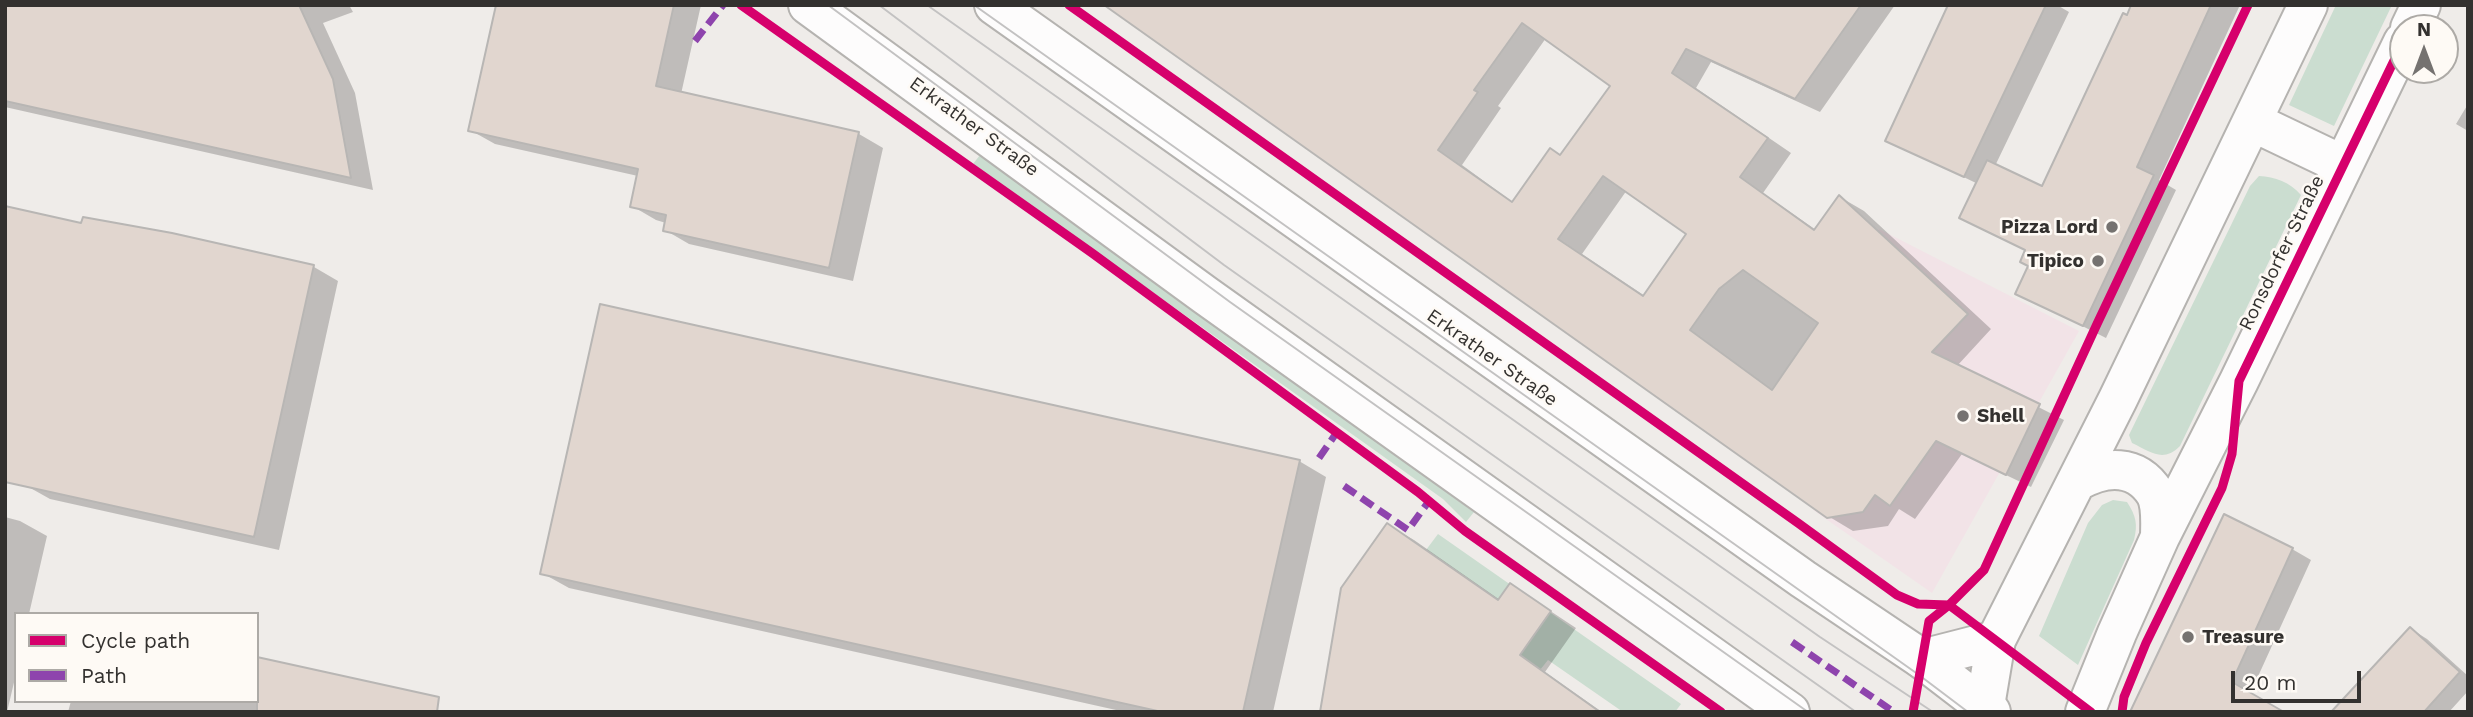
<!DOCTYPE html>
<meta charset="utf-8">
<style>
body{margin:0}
#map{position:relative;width:2473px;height:717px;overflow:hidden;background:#efece9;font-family:"Work Sans",sans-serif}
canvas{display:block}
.frame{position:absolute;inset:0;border:7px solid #33312f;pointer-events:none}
.legend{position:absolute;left:14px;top:612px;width:245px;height:91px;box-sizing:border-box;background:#fefaf5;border:2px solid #adaaa6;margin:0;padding:9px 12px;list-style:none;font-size:21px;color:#33312f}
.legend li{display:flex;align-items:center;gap:14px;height:35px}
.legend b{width:35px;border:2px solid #adaaa6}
.north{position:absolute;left:2389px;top:14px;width:70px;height:70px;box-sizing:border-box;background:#fefaf5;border:2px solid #adaaa6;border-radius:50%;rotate:0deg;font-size:19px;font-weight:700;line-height:28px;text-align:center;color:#33312f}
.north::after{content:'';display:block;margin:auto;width:24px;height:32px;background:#757270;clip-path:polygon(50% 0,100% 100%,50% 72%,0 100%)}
.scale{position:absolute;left:2231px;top:671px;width:130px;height:32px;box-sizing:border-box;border:4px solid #33312f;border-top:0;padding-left:9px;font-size:21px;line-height:24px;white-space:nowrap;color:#33312f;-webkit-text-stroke:5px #fefaf5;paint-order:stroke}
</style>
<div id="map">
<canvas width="2473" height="717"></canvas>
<div class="frame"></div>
<ul class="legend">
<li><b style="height:9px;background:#d6006c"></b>Cycle path</li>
<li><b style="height:9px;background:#8e44ad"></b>Path</li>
</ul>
<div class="north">N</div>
<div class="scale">20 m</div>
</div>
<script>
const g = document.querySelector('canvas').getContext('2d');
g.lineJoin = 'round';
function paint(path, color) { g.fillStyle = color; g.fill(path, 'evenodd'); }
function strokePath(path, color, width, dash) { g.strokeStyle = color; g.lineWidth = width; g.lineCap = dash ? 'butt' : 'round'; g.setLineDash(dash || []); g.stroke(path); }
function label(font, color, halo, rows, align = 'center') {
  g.font = font + ' "Work Sans",sans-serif'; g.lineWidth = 5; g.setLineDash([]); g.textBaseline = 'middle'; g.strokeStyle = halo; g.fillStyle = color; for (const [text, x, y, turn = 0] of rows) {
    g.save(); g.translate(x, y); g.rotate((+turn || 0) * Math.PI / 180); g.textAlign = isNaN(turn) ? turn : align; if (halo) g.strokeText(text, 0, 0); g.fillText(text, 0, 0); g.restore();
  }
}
const commercial = new Path2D(`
 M1879,229L2079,331L1932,593L1813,510L1939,334L1861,263Z`);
const green = new Path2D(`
 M2336,5H2392L2334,126L2289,105Z
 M980,155L1474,512L1466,522L1443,499L973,164Z
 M2259,176C2275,177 2290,182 2301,195L2180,446C2163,463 2151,452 2132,443L2129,435L2250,186Z
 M2113,500L2127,502C2136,516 2138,524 2134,540L2078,665L2039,636L2088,523L2102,505Z
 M1438,534L1681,704L1675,712H1623L1548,660L1540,670L1454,609L1473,582L1426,550Z`);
const shadow = new Path2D(`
 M5,5H349L353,12L323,23L355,93L373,190L5,107Z
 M498,5H701L681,94L859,134L883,148L853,281L689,244L665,230L666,223L656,220L632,206L638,176L495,144L470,130Z
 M1106,5H1895L1820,112L1711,62L1696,88L1791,153L1763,193L1816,230L1840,197L1864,211L1991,329L1957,366L2064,420L2031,487L1962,454L1915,519L1899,509L1888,526L1853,531L1828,516ZM1546,38L1613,85L1562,157L1514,203L1462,165L1501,108L1498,106ZM1627,190L1689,233L1645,296L1582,254Z
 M1950,5H2057L2069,12L1995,166L2043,189L2133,5H2240L2159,180L2176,190L2106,338L2017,293L2030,266L2026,251L1962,217L1978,184L1887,140Z
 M2468,104V131L2456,124Z
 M83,225L314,267L338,281L279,550L50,499L25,485Z
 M1299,461L1326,477L1273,712H1125L569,588L542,573Z
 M5,517L20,521L47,536L29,614H16V674L7,712H5Z
 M1388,525L1414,540L1500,600L1511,585L1576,628L1545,672L1602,712H1322Z
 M2292,549L2311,560L2250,694L2141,712Z
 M2411,629L2427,639L2468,676V691L2449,712H2360Z
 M71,701H257L422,712H68Z`);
const building = new Path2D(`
 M5,5H299L333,79L351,178L5,101Z
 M496,5H674L656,86L859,132L829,268L663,231L666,215L630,207L638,169L468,131Z
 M1104,5H1861L1795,99L1686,49L1672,73L1768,138L1740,177L1814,230L1839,195L1968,314L1932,352L2040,404L2006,475L1936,441L1890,506L1875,495L1863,512L1827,518ZM1522,23L1610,86L1560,155L1550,148L1512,202L1438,150L1478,92L1474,90ZM1603,176L1686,234L1643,296L1558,239ZM1743,270L1818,323L1772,390L1690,330L1719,289Z
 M1948,5H2046L1964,177L1885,141Z
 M2131,5H2211L2137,167L2154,175L2083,326L2015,294L2028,266L2020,262L2025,250L1959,218L1987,160L2042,186L2123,13L2127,15Z
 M5,206L81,223L83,217L172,233L314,265L254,537L5,482Z
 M600,304L1300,460L1243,712H1162L540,574Z
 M2224,514L2293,548L2232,682L2284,712H2130Z
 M1387,523L1498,600L1510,583L1551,611L1520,655L1600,712H1320L1341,588Z
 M2410,627L2460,672L2424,712H2331Z
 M257,657L439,697L437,712H257Z`);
const secondary = new Path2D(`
 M2410,28L2421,5
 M2253,122L2343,165
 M2078,481C2105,466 2136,463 2155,493C2162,505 2160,524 2160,537
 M1922,659L1996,640
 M1984,712L1996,640L2118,399L2308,5
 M2085,712L2117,633L2160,537L2239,381L2403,42`);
const primary = new Path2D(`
 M808,5L1205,295L1790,712
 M994,5L1803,579L1922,659L1991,712`);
const tram = new Path2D(`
 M828,5L1230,302L1808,712
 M879,5L1224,265L1856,712
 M927,5L1820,637L1933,712
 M974,5L1919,675L1968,712`);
const quiet = new Path2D(`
 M695,41L723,5
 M1319,458L1337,432
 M1344,486L1408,530L1429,501
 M1792,642L1894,712`);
const cycleway = new Path2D(`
 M741,5L1092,253L1418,492L1465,531L1721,712
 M1069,5L1798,523L1897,595L1918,604L1949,605L2091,712
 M1913,712L1929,621L1949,605L1984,570L2097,324L2248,5
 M2122,712L2124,697L2146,643L2222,488L2232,454L2239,381L2403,42`);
const markers = [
 [2112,227,7,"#757270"],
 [2098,261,7,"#757270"],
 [1963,416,7,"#757270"],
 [2188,637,7,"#757270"]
];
const streetNames = [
 ["Erkrather Straße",974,127,36],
 ["Ronsdorfer Straße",2282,253,-64],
 ["Erkrather Straße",1492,358,35]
];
const poiNames = [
 ["Pizza Lord",2098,227],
 ["Tipico",2084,261],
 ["Shell",1977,416,"left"],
 ["Treasure",2202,637,"left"]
];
paint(commercial, '#f2e3e7');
paint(green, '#cbddd0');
paint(shadow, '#0003');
paint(building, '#e1d6cf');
strokePath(building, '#b8b6b4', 2);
strokePath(secondary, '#b5b3b0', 42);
strokePath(primary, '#b5b3b0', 42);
strokePath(secondary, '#fdfcfc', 38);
strokePath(primary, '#fdfcfc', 38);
strokePath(tram, '#c3c2c2', 2);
strokePath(quiet, '#8e44ad', 7, [14, 7]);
strokePath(cycleway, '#d6006c', 9);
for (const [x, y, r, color] of markers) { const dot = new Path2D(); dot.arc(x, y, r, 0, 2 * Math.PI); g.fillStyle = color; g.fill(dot); strokePath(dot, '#fefaf5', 2.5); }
label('19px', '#33312f', '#fefaf5', streetNames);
label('bold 19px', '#33312f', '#fefaf5', poiNames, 'right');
</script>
